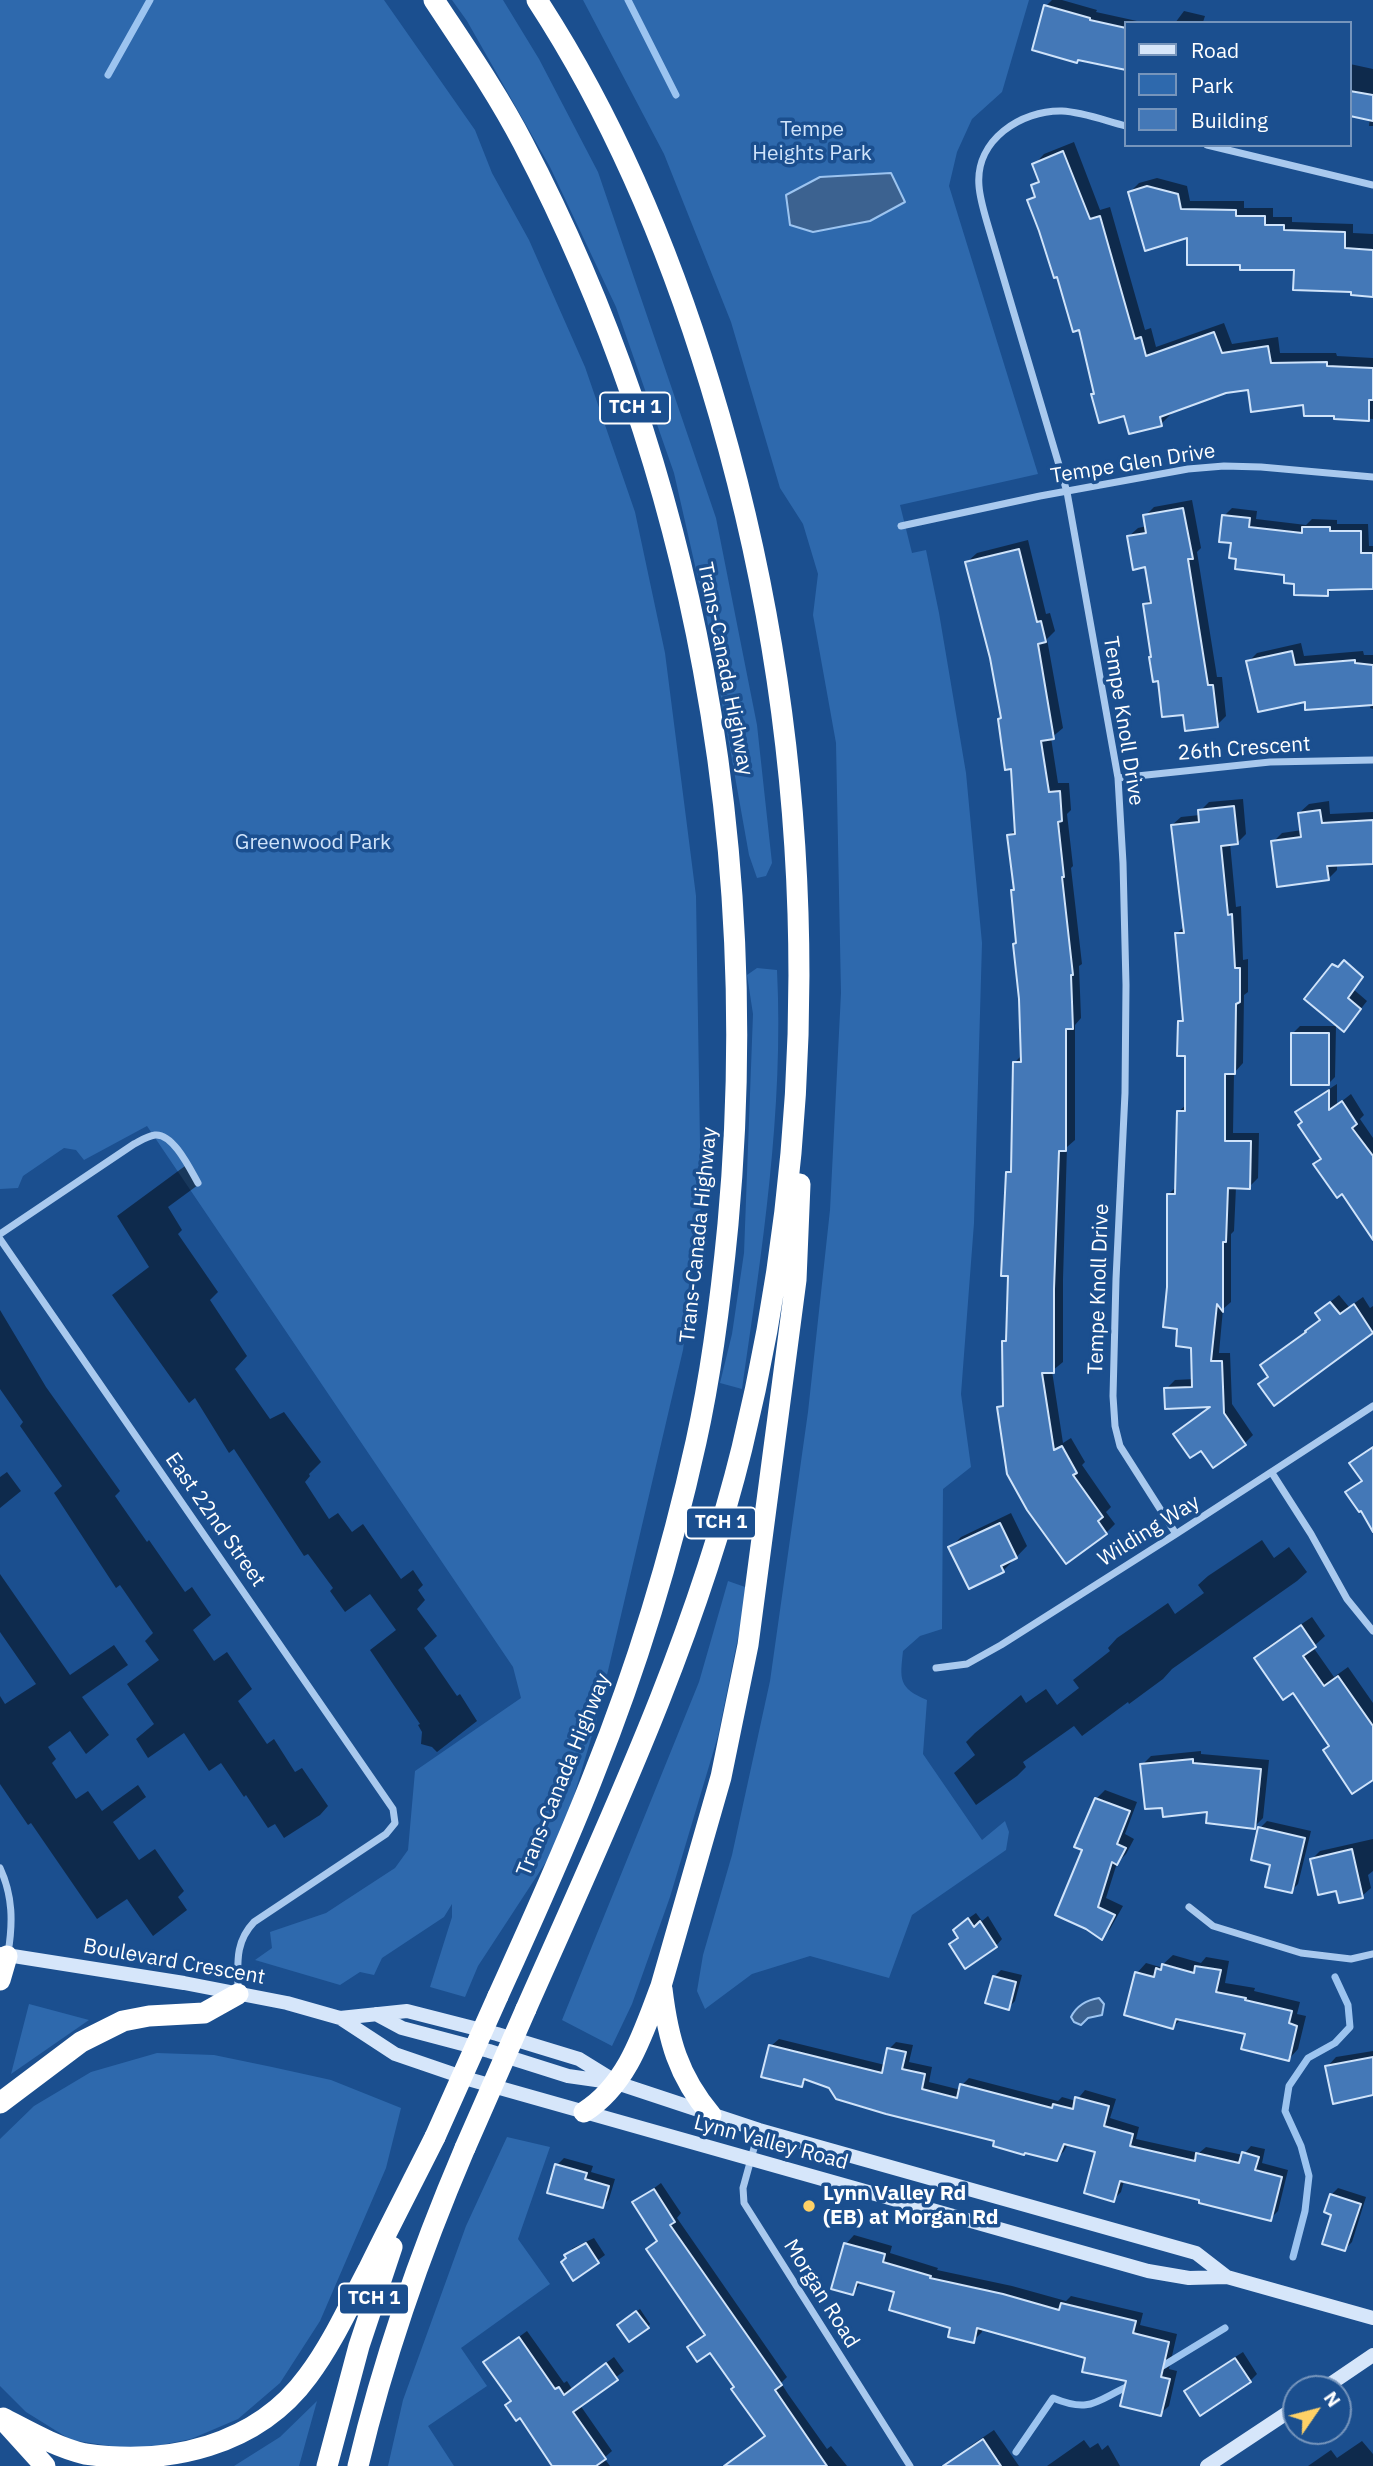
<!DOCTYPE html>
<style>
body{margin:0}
#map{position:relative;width:1373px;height:2466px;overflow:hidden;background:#1b4f8f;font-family:"IBM Plex Sans",sans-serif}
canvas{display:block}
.legend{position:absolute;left:1124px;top:21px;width:228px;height:126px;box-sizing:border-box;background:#1b4f8f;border:2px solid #7695bc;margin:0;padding:9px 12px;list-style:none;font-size:21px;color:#fff}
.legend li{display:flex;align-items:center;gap:14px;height:35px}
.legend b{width:35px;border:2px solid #7695bc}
.north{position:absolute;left:1282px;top:2375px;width:70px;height:70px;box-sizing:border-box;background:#1b4f8f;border:2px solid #7695bc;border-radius:50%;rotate:55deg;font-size:19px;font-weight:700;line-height:28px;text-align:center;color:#fff}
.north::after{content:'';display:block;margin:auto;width:24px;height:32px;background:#ffd166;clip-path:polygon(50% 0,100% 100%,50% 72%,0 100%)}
</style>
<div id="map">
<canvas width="1373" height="2466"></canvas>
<ul class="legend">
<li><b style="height:9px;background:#d6e6fa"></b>Road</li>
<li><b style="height:19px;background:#2e69ad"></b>Park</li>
<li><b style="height:19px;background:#4478b7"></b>Building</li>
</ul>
<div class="north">N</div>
</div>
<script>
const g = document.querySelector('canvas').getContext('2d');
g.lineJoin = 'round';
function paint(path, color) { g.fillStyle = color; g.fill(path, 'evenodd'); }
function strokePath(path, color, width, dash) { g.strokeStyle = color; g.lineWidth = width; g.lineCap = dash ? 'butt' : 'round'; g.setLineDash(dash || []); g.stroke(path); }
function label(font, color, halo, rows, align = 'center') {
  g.font = font + ' "IBM Plex Sans",sans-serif'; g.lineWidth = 7; g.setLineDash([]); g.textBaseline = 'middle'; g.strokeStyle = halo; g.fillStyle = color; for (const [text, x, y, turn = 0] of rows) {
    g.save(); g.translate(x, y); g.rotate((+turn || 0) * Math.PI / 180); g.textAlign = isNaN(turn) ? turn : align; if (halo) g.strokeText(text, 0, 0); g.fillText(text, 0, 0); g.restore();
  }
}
const green = new Path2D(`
 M0,0H384L475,130L492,173L529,240L585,367L635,512L665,653L696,896L701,1206L683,1350L596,1722L561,1839L478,1966L465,1997L430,1987L452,1917V1904L444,1917L382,1958L374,1975L360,1972L340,1985L255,1960L272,1948L270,1932L326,1913L395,1868L408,1850L415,1771L521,1698L513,1667L147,1126L84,1160L76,1150L64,1148L23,1176L18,1188L0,1189Z
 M452,0H503L539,59L598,172L716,518L757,725L772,863L766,876L757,878L749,855L706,614L674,473L616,307L550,167L467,21Z
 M583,0H1029L1002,92L972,119L957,152L949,186L1038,474L900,505L912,553L926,550L939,613L966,773L982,943L974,1223L961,1394L971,1467L943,1489L942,1629L920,1636L903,1651C900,1679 898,1688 927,1700L923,1754L982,1840L1005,1821L1009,1832L1006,1850L912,1915L889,1978L810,1956L752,1974L705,2009L697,1991L703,1955L732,1855L770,1681L808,1412L830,1210L841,993L836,743L813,615L818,574L803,524L780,488L731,322L664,154Z
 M757,968L777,970C784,1110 762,1251 742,1389L720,1383L732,1334L744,1253L753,1014L747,975Z
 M728,1581L748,1588L718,1736L670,1897L632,2004L612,2046L562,2020L699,1682Z
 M29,2004L89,2020L11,2074Z
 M157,2053L214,2055L272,2067L331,2080L401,2108L386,2168L320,2321L280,2383L238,2419L191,2439L136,2450L71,2440L26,2412L0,2386V2139L34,2106L91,2072Z
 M507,2137L550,2147L518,2239L550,2284L461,2348L487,2386L428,2426L454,2466H388L403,2400L466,2226Z
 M317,2401L299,2466H234L280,2437Z`);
const water = new Path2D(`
 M891,173L905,202L870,221L813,232L790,225L786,195L820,177Z
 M1099,1998L1104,2004L1102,2015L1088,2018L1081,2025L1074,2022L1071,2017C1077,2005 1086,2000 1099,1998Z`);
const shadow = new Path2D(`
 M1052,0H1062L1097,10L1096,12L1146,23H1126V69L1079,59L1077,61L1046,6Z
 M1184,11L1205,16L1203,22L1206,23H1175Z
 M1350,64L1373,69V126H1369L1370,118L1350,114Z
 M1074,142L1100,210L1110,207L1145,330L1151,328L1156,347L1224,323L1232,344L1278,337L1280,353H1336L1337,356L1373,358V419L1335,417V414L1305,403L1250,388L1226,391L1171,411V414L1161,424L1125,414L1093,395L1096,392L1080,328L1029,201L1036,194L1033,186L1039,179L1034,165L1044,154Z
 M1157,178L1187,186L1190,201H1244V208H1273V217H1292V222L1353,224V233L1373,234V295L1353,290L1296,268L1242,264L1189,236L1130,192L1139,183Z
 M1192,500L1201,548L1197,552L1217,677H1222L1226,716L1217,725L1184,713L1159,679L1145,605L1152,598L1147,565L1128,537L1138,528L1147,526L1145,516L1154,507Z
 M1232,508L1257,511L1256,519L1306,525L1312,519L1337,520V524H1368L1369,546H1373V589L1334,588L1327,594L1296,582L1286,574L1238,557L1224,516Z
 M1028,540L1046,614L1050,613L1055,631L1047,639L1063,728L1051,738L1058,783H1069L1071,810L1067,814L1073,866L1071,868L1082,964L1079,966L1081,1018L1075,1025V1140L1067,1147L1063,1279V1362L1052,1371L1063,1443L1071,1438L1085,1462L1082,1465L1111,1507L1106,1512L1115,1524L1106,1533L999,1408L1004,1402V1342L1008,1338V1172L1013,1167L1015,1062L1022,1055L1018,941L1013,891L1015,888L1009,836L1017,828L1013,767L999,719L1002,716L992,657L967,562L977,553Z
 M1301,643L1304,656L1363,651L1364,655H1373V709L1370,708L1371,703L1306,700L1248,662L1257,653Z
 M1243,799L1246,834L1237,843H1230L1236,907L1241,906L1243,960L1248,959V992L1244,995L1243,1063L1234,1073L1233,1133H1259L1258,1178L1249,1187H1236L1234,1231L1231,1234V1302L1223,1309L1219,1353H1230L1232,1404L1253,1435L1245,1443L1201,1448L1175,1434L1212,1405L1166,1389L1175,1380L1194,1379L1192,1346L1179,1327L1169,1287V1194L1177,1186L1178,1112L1187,1104V1054L1180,1022L1185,1017L1176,934L1185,926L1172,825L1181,817L1200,815V811L1209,802Z
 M1329,801L1330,814L1373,812V863L1337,864V870L1328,879L1273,842L1282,833L1302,830L1299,813L1309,804Z
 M1331,970L1367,1001L1344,1030Z
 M1300,1026H1336L1335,1077L1328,1084L1293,1033Z
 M1337,1084V1105L1351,1094L1364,1115L1360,1119L1373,1138V1232L1343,1192L1315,1164L1322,1157L1297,1112L1306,1104Z
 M185,1166L198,1185L168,1207L182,1230L178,1234L218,1292L210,1300L247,1356L235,1369L270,1419L284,1412L321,1462L309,1474L310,1476L305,1482L329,1519L338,1513L352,1532L363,1524L401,1579L413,1570L423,1585L418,1590L425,1600L417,1609L437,1636L424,1648L457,1696L460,1694L477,1721L437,1752L432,1747L421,1744L422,1732L418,1725L420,1724L370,1650L396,1630L370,1594L345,1612L330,1591L333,1588L308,1554L304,1556L234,1449L229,1453L195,1398L189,1403L112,1295L149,1267L117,1216Z
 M1339,1295L1349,1307L1363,1297L1370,1308L1373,1306V1330L1274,1403L1261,1384L1269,1376L1262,1365L1321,1319L1325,1306Z
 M0,1310L46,1387L120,1491L115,1496L147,1542L149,1540L185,1592L192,1587L211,1615L193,1630L214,1661L227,1652L252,1689L238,1701L267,1744L274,1739L295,1772L302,1768L328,1806L320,1815L284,1838L275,1824L268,1828L246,1795L244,1797L221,1763L209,1771L184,1733L148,1758L136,1739L154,1724L127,1684L159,1660L145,1641L153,1633L120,1585L116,1588L54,1493L62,1486L20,1426L23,1422L0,1389Z
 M7,1472L21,1491L0,1508V1477Z
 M1011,1513L1027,1546L1003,1571L950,1548L961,1537Z
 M1262,1540L1274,1558L1289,1547L1307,1572L1297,1581L1172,1669L1163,1679L1129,1704L1128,1702L1082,1736L1074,1726L1023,1762L1026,1767L1017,1776L976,1805L954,1773L975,1755L966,1742L975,1733L1021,1695L1026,1703L1046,1689L1057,1705L1079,1688L1073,1680L1110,1651L1108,1648L1117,1638L1168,1603L1175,1614L1204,1593L1198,1585L1208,1576Z
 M0,1574L70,1675L114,1645L128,1665L82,1697L109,1735L86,1754L70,1731L48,1747L56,1759L52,1763L76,1799L88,1791L102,1811L138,1785L146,1797L113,1822L139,1860L155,1849L184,1891L178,1897L187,1910L153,1936L127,1899L97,1919L31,1823L28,1825L0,1784V1696L5,1704L36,1684L0,1632Z
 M1312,1617L1325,1636L1313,1647L1334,1677L1348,1667L1373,1703V1778L1331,1744L1293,1691L1256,1658L1266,1648Z
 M1201,1751V1754L1269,1760L1263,1818L1254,1827L1209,1810L1164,1806L1142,1765L1151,1756Z
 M1105,1790L1137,1802L1125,1834L1134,1839L1126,1854L1117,1863L1106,1898L1123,1906L1110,1929L1101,1938L1084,1849L1096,1799Z
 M1267,1821L1311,1831L1298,1884L1291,1891L1272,1863L1260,1828Z
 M1373,1839V1871L1368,1875L1371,1888L1362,1896L1338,1889L1312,1859L1320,1851Z
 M976,1913L982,1921L988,1916L1002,1939L996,1946L960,1936L962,1923Z
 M1173,1955L1201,1963L1206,1957L1229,1961L1225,1983L1255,1988L1254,1991L1300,2002L1297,2014L1306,2016L1298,2049L1289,2059L1247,2032L1182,2018L1173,2027L1137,1973L1146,1963L1160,1967Z
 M1001,1970L1022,1975L1015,2001L1008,2008L994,1977Z
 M779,2039L885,2065L889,2049L896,2042L913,2045L909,2062L932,2067L929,2082L961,2090L962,2085L969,2078L1058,2101L1062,2097L1076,2101L1085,2090L1116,2099L1110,2118L1139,2127L1136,2139L1199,2153L1206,2147L1243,2155L1251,2146L1265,2149L1262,2163L1288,2170L1278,2211L1270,2219L1201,2198L1124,2181L1121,2192L1113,2200L1097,2151L1068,2144L1064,2151L1057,2159L808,2079L801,2085L771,2046Z
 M1373,2051V2093L1327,2067L1336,2057Z
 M564,2158L593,2166L591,2172L615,2179L609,2199L602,2206L557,2165Z
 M661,2183L681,2213L677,2218L787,2377L781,2383L788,2394L827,2449L831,2446L847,2466H725L767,2435L711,2350L690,2348L706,2334L659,2240L634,2203Z
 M1338,2188L1366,2197L1352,2242L1345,2249L1334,2214L1331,2195Z
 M854,2235L892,2246L890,2253L938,2268L937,2270L1012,2286L1066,2301L1071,2296L1143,2313L1140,2325L1177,2334L1169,2369L1177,2371L1169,2406L1160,2414L1128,2380L1087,2357L983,2327L982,2332L973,2341L896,2291L862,2281L853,2293L846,2244Z
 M594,2238L605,2255L574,2278L566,2255L573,2248Z
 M640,2309L650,2324L648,2327L622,2322Z
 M527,2331L564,2383L567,2381L572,2389L614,2357L624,2371L580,2405L612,2451L604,2458L610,2466H554L485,2362Z
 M1243,2352L1257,2374L1250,2381L1186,2391L1193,2384Z
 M994,2430L1019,2466H965L959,2457L970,2446Z
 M1084,2440L1090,2448L1098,2443L1102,2450L1108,2445L1120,2466H1047Z
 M1362,2441L1373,2454V2466H1308L1331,2450L1337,2458Z`);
const stream = new Path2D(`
 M628,0L676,95
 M108,75L150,0
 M1293,2257L1305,2211L1309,2176L1301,2146L1285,2111L1289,2086L1308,2058L1335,2043L1350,2027L1348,2005L1335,1977
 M1156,2370L1225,2328
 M1016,2452L1053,2398C1092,2414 1096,2400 1131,2385`);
const building = new Path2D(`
 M1044,5L1090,18V20L1126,28V70L1078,60L1077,63L1032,50Z
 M1350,91L1373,95V121L1350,116Z
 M1063,151L1090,219L1100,216L1135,339L1141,337L1146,356L1214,332L1222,353L1268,346L1271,363L1327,362V366L1373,368V400H1369V421L1334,419V416H1304L1303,405L1251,412L1248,390L1226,393L1160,417L1162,426L1129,434L1124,416L1099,423L1091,394H1094L1079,330L1073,332L1057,277L1054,278L1039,231L1027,200L1035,197L1031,185L1039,182L1032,164Z
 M1147,186L1178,194L1181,209L1236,210V216H1265V225H1284V230L1345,232V248L1373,250V297L1351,295V292L1293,290L1294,270H1240V265H1187V238L1145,251L1128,192Z
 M1183,508L1193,559H1188L1208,685H1213L1218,727L1185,731L1183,715L1162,717L1158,681L1153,682L1149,657H1151L1143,604L1151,603L1145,567L1133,570L1127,536L1146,533L1143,515Z
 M1222,515L1250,518L1249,527L1302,533V527H1330V531H1361V553H1373V589L1328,590V596L1294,595V584L1284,583V575L1235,569L1236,559L1229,558L1231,543L1219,542Z
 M1019,549L1037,622L1041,621L1046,642L1038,644L1054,739L1041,741L1049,792L1060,791L1062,821L1058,822L1064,877H1062L1073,975H1071L1073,1029H1066V1151H1059L1054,1289V1373H1042L1054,1450L1062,1446L1077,1473L1073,1475L1103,1517L1098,1521L1107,1534L1066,1564L1027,1510L1007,1474L997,1407L1003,1406L1002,1341H1006L1008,1276H1001L1006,1172H1011L1013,1062H1021L1019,999L1013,944L1016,943L1011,890H1014L1007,835L1015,834L1011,769L1005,770L998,719L1001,718L990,658L965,562Z
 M1292,651L1295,665L1355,660V663L1373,665V705L1305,710V702L1258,712L1246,661Z
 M1234,806L1238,844L1221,846L1228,915L1232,914L1235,968H1240V1002L1236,1004L1235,1074H1225V1141H1251L1250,1189L1228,1188L1226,1242H1223V1312L1217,1304L1211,1361H1222L1224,1413L1246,1445L1213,1468L1201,1451L1190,1458L1173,1434L1210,1407L1165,1409L1164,1388L1192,1387L1191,1348L1176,1346L1177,1329L1163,1327L1167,1287V1194H1175L1177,1111H1185V1056H1177L1178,1021H1183L1175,933H1184L1171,825L1199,822L1198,810Z
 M1320,810L1322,823L1373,820V864L1327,866L1329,880L1277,887L1271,841L1301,837L1298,813Z
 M1344,960L1363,977L1348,998L1361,1009L1344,1032L1304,999L1332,964L1338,967Z
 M1291,1033H1329V1085H1291Z
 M1329,1090V1110L1342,1101L1357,1124L1352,1128L1373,1156V1240L1342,1194L1337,1198L1313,1164L1321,1159L1298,1125L1302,1122L1295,1112Z
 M1330,1302L1340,1314L1354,1304L1373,1333L1274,1406L1258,1384L1268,1377L1260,1365L1306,1332L1305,1331L1320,1320L1315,1313Z
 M1373,1447V1532L1361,1511L1359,1512L1345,1492L1362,1481L1349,1463Z
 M1000,1523L1017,1558L1001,1566L1004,1572L969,1589L948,1547Z
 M1301,1625L1316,1647L1303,1656L1324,1686L1338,1676L1373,1726V1780L1352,1794L1323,1750L1329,1746L1293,1693L1283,1700L1254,1658Z
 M1193,1759V1763L1261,1769L1255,1829L1206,1823L1207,1812L1163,1817L1162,1808L1145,1809L1140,1764Z
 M1095,1798L1130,1811L1117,1844L1126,1848L1117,1865L1112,1862L1098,1907L1115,1915L1102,1940L1086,1929L1055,1915L1082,1850L1074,1847Z
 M1258,1827L1305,1838L1292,1893L1265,1887L1270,1865L1251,1860Z
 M1352,1849L1363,1898L1339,1903L1336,1891L1318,1895L1310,1859Z
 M968,1918L974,1927L980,1921L997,1947L965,1969L949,1944L958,1938L953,1930Z
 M1162,1964L1194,1973L1195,1966L1221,1970L1216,1992L1246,1998L1245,2000L1292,2011L1289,2023L1297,2026L1289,2061L1241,2049L1245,2034L1176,2019L1173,2029L1124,2015L1135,1972L1154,1977L1156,1968L1161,1970Z
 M993,1976L1016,1982L1009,2010L985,2003Z
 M769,2045L882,2073L887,2048L906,2052L902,2069L925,2074L922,2089L957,2098L960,2084L1052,2108L1053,2104L1073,2109L1075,2097L1109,2106L1104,2126L1133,2134L1130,2146L1195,2161L1196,2153L1239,2163L1242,2152L1259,2157L1255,2170L1282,2177L1271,2221L1199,2203V2200L1120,2181L1114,2202L1084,2193L1095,2152L1064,2144L1057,2161L1025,2153L1024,2155L993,2146L994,2141L886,2114L836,2099L829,2088L804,2079L802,2087L761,2077Z
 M1373,2057V2095L1333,2104L1325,2066Z
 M555,2164L587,2173L585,2179L609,2186L603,2208L547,2193Z
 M654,2189L675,2222L670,2225L782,2385L775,2390L827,2466H724L765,2436L731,2389L734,2387L710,2353L697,2362L687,2347L705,2335L646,2249L657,2241L632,2202Z
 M1330,2194L1361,2204L1345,2251L1322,2244L1331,2215L1324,2212Z
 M586,2243L599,2263L573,2281L561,2262L566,2258L564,2255Z
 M844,2243L885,2254L883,2262L931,2276L930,2278L1003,2294L1059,2310L1061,2303L1136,2321L1133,2333L1169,2342L1161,2377L1170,2379L1161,2416L1120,2406L1126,2381L1082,2372L1085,2358L977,2328L974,2343L948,2337L950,2328L889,2310L894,2292L857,2282L853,2295L831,2289Z
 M636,2311L649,2328L629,2342L617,2325Z
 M519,2337L555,2389L559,2387L564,2395L606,2363L618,2380L573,2412L606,2459L596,2466H552L520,2418L516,2421L505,2405L511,2401L483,2362Z
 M1235,2358L1251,2382L1200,2416L1184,2391Z
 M983,2439L1001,2466H943Z`);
const minor = new Path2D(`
 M1126,126C1106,121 1083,112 1062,111C1021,110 975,140 979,186C980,200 985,215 989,229L1067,492L1118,778L1123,863L1126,985L1125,1093L1116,1279L1113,1396L1115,1426L1120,1446L1176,1534
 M1207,145L1373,185
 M901,526L1040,496L1188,469L1224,466L1261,467L1373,477
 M1118,778L1270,762L1373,760
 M0,1234L134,1144C140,1141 147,1136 155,1135C173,1133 190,1169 198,1183
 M0,1239L393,1809L395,1823L386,1834L254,1922C234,1943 238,1965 238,1992
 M1272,1473L1311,1534L1347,1599L1373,1631
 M936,1668L967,1664L1001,1645L1176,1534L1373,1406
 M0,1868C13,1896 13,1923 8,1953
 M1189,1907L1213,1926L1301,1953L1351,1959L1373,1954
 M759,2130L743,2188L744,2203L910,2466`);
const secondary = new Path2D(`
 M0,1954L184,1983L287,2003L340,2018L395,2054L468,2079L1148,2271L1189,2278L1227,2277L1373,2318
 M376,2014L402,2028L489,2051L568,2076L617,2083L759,2130L1196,2253L1227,2277
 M340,2018L407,2011L497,2034L579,2059L613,2080
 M1323,2389L1373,2355
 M1207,2466L1296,2407`);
const motorway = new Path2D(`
 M434,0C465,47 497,93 523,143C696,474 762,853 728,1224C721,1297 712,1370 696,1442C671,1555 637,1667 594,1774C565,1849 531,1923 498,1996
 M0,1980L7,1956
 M662,1989C668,2039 678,2076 711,2115
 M526,2009C607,1826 694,1643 742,1448C828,1094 816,731 710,384C669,249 614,118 537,0
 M0,2103L81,2042L123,2021L149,2016L204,2013L238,1994
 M584,2112C628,2084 643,2033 661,1986L721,1777L748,1645L796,1280L800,1184
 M3,2418C30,2432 56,2447 85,2454C168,2466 257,2446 308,2376C332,2344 349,2306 368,2270C390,2225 413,2181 435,2137
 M6,2423L45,2466
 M327,2466L359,2346L392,2247
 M358,2466C384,2356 421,2251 465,2148`);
const motorwayBridge = new Path2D(`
 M435,2137L498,1996
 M465,2148L526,2009`);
const markers = [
 [809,2206,7,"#ffd166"]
];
const shields = [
 [635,408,70],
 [721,1523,70],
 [374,2299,70]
];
const shieldNames = [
 ["TCH 1",635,408],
 ["TCH 1",721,1523],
 ["TCH 1",374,2299]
];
const parkNames = [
 ["Tempe",812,130],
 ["Heights Park",812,154],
 ["Greenwood Park",313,843]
];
const streetNames = [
 ["Tempe Glen Drive",1133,464,-9],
 ["Trans-Canada Highway",725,669,79],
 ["Tempe Knoll Drive",1123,721,81],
 ["26th Crescent",1244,749,-4],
 ["Trans-Canada Highway",699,1235,-84],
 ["Tempe Knoll Drive",1099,1289,-88],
 ["East 22nd Street",215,1520,55],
 ["Wilding Way",1149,1531,-32],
 ["Trans-Canada Highway",564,1775,-68],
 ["Boulevard Crescent",174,1962,10],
 ["Lynn Valley Road",771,2143,15],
 ["Morgan Road",821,2294,58]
];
const poiNames = [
 ["Lynn Valley Rd",823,2194],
 ["(EB) at Morgan Rd",823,2218]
];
paint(green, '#2e69ad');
paint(water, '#3c6290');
strokePath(water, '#9cc4f0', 2);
paint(shadow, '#0007');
strokePath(stream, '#9cc4f0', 7);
paint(building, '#4478b7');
strokePath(building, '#cfe3fa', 2);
strokePath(minor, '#a9c9ee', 7);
strokePath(secondary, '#d6e6fa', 14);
strokePath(motorway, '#fff', 21);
strokePath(motorwayBridge, '#fff', 21);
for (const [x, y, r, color] of markers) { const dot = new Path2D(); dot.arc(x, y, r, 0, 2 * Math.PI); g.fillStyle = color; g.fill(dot); strokePath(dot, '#1b4f8f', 2.5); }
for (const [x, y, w] of shields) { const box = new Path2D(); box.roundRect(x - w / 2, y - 15.5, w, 31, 5); g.fillStyle = '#1b4f8f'; g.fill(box); strokePath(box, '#fff', 2); }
label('bold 19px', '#fff', null, shieldNames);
label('21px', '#cfe3fa', '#1b4f8f', parkNames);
label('21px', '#fff', '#1b4f8f', streetNames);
label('bold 21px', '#fff', '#1b4f8f', poiNames, 'left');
</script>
